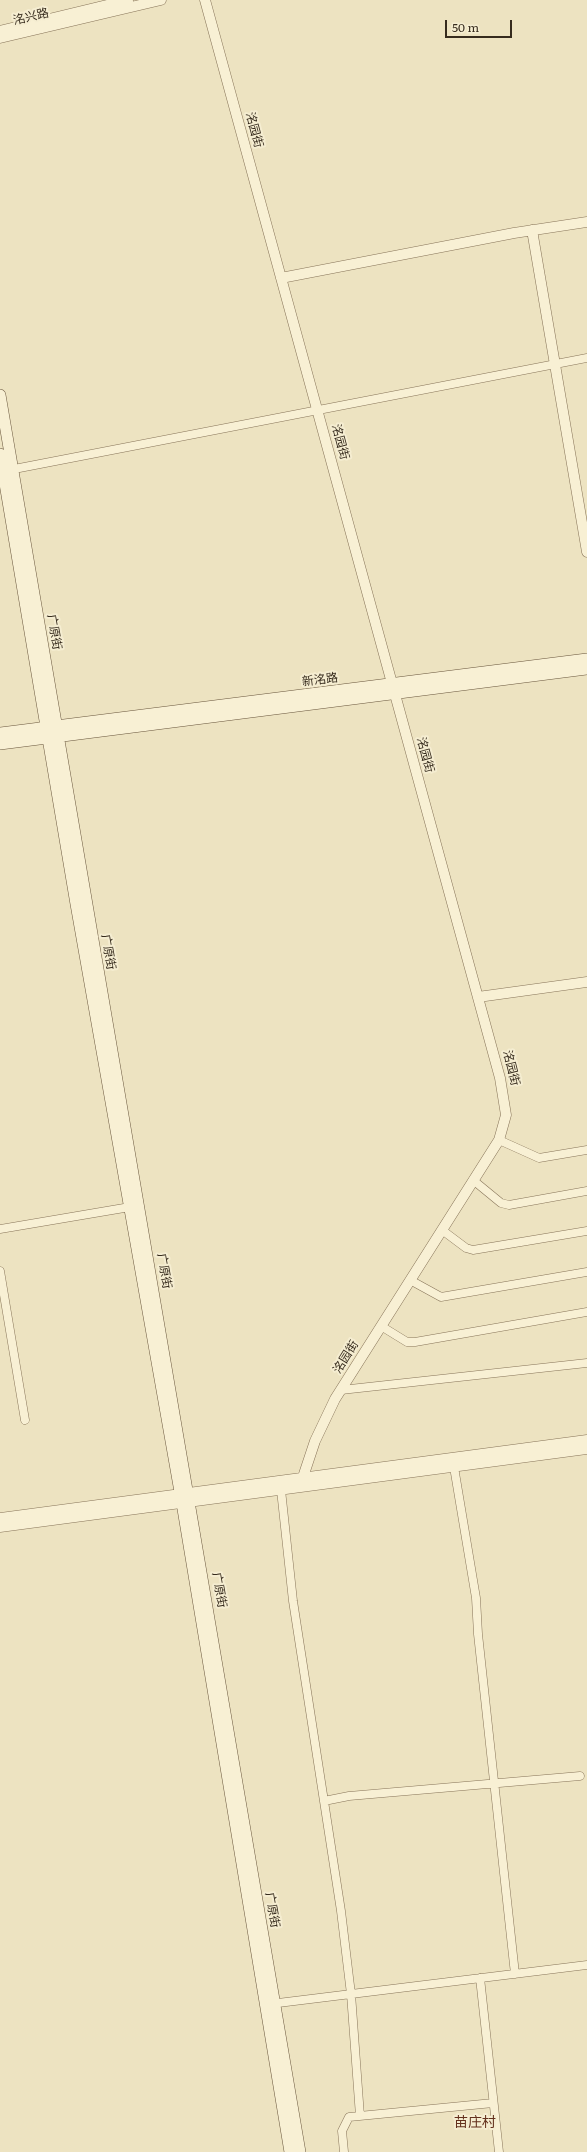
<!DOCTYPE html>
<meta charset="utf-8">
<style>
body{margin:0}
#map{position:relative;width:587px;height:2152px;overflow:hidden;background:#ede3c1;font-family:Literata,serif}
canvas{display:block}
.scale{position:absolute;left:445px;top:20px;width:67px;height:18px;box-sizing:border-box;border:2px solid #362b1d;border-top:0;padding-left:5px;font-size:12px;line-height:14px;white-space:nowrap;color:#362b1d;-webkit-text-stroke:3px #f5edd1;paint-order:stroke}
</style>
<div id="map">
<canvas width="587" height="2152"></canvas>
<div class="scale">50 m</div>
</div>
<script>
const g = document.querySelector('canvas').getContext('2d');
g.lineJoin = 'round';
function strokePath(path, color, width, dash) { g.strokeStyle = color; g.lineWidth = width; g.lineCap = dash ? 'butt' : 'round'; g.setLineDash(dash || []); g.stroke(path); }
function label(font, color, halo, rows, align = 'center') {
  g.font = font + ' Literata,"Noto Sans SC",serif'; g.lineWidth = 4; g.setLineDash([]); g.textBaseline = 'middle'; g.strokeStyle = halo; g.fillStyle = color; for (const [text, x, y, turn = 0] of rows) {
    g.save(); g.translate(x, y); g.rotate((+turn || 0) * Math.PI / 180); g.textAlign = isNaN(turn) ? turn : align; if (halo) g.strokeText(text, 0, 0); g.fillText(text, 0, 0); g.restore();
  }
}
const minor = new Path2D(`
 M9,470L587,358
 M499,1140L539,1158L587,1150
 M473,1180L501,1203L509,1205L587,1191
 M0,1229L130,1207
 M442,1230L466,1248L473,1250L587,1231
 M0,1271L25,1420
 M410,1280L441,1297L587,1272
 M381,1326L407,1342H415L587,1312
 M341,1390L587,1363
 M454,1467L476,1598L478,1634L515,1974
 M281,1490L293,1601L341,1911L351,1994L360,2116
 M324,1801L349,1796L580,1776
 M480,1978L499,2152
 M270,2004L587,1965
 M344,2152L342,2131L349,2117L493,2103`);
const tertiary = new Path2D(`
 M205,0L500,1078L506,1115L499,1140L335,1399L315,1441L303,1477
 M0,31L128,0
 M0,38L161,0
 M532,230L587,552
 M281,278L514,233L587,222
 M478,997L587,982
 M0,1518L587,1440
 M0,1527L587,1449`);
const secondary = new Path2D(`
 M0,395L300,2152
 M0,454L76,904L182,1503L290,2152
 M0,733L587,659
 M0,744L587,669`);
const streetNames = [
 ["洺兴路",31,17,-13],
 ["洺园街",254,130,75],
 ["洺园街",340,442,75],
 ["广原街",54,632,80],
 ["新洺路",320,680,-7],
 ["洺园街",425,755,75],
 ["广原街",108,952,80],
 ["洺园街",511,1068,76],
 ["广原街",164,1271,80],
 ["洺园街",346,1357,-58],
 ["广原街",219,1590,80],
 ["广原街",272,1910,80]
];
const quarterNames = [
 ["苗庄村",475,2123]
];
strokePath(minor, '#877459', 9);
strokePath(tertiary, '#877459', 11);
strokePath(secondary, '#68553c', 12);
strokePath(minor, '#f8f0d4', 8);
strokePath(tertiary, '#f8f0d4', 10);
strokePath(secondary, '#f8f0d4', 11);
label('12px', '#362b1d', '#f5edd1', streetNames);
label('14px', '#63301d', '#f5edd1', quarterNames);
</script>
